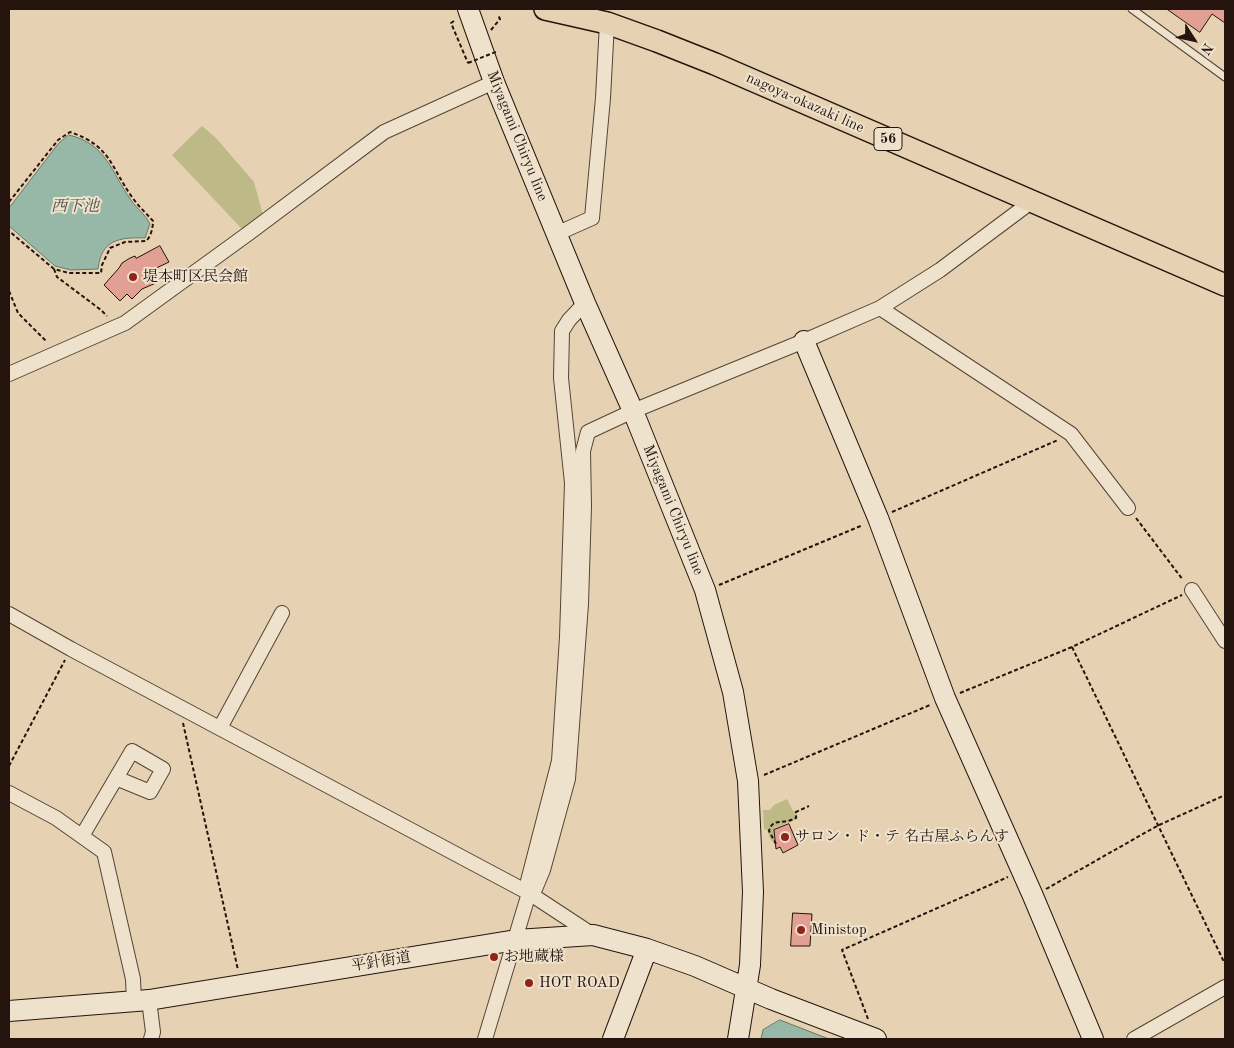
<!DOCTYPE html>
<meta charset="utf-8">
<style>
body{margin:0}
#map{position:relative;width:1234px;height:1048px;overflow:hidden;background:#e6d2b2;font-family:"Old Standard TT",serif}
canvas{display:block}
.frame{position:absolute;inset:0;border:10px solid #24140d;pointer-events:none}
.north{position:absolute;left:1169px;top:15px;width:50px;height:50px;-webkit-text-stroke:4px #efe2cd;paint-order:stroke;rotate:125deg;font-size:14px;font-weight:700;line-height:20px;text-align:center;color:#24140d}
.north::after{content:'';display:block;margin:auto;width:18px;height:22px;background:#24140d;clip-path:polygon(50% 0,100% 100%,50% 72%,0 100%)}
</style>
<div id="map">
<canvas width="1234" height="1048"></canvas>
<div class="frame"></div>
<div class="north">N</div>
</div>
<script>
const g = document.querySelector('canvas').getContext('2d');
g.lineJoin = 'round';
function paint(path, color) { g.fillStyle = color; g.fill(path, 'evenodd'); }
function strokePath(path, color, width, dash) { g.strokeStyle = color; g.lineWidth = width; g.lineCap = dash ? 'butt' : 'round'; g.setLineDash(dash || []); g.stroke(path); }
function label(font, color, halo, rows, align = 'center') {
  g.font = font + ' "Old Standard TT","Noto Serif JP",serif'; g.lineWidth = 4; g.setLineDash([]); g.textBaseline = 'middle'; g.strokeStyle = halo; g.fillStyle = color; for (const [text, x, y, turn = 0] of rows) {
    g.save(); g.translate(x, y); g.rotate((+turn || 0) * Math.PI / 180); g.textAlign = isNaN(turn) ? turn : align; if (halo) g.strokeText(text, 0, 0); g.fillText(text, 0, 0); g.restore();
  }
}
const green = new Path2D(`
 M202,126L216,138L254,182L263,215L242,229L172,155Z
 M787,799L793,811H796L798,818L774,829L775,840L771,841L767,830L764,829L763,810H770L774,805Z`);
const water = new Path2D(`
 M69,135C107,144 111,172 131,200C137,209 146,215 150,224L145,238C119,237 101,240 98,269L71,270L55,266L9,226V208L58,144Z
 M780,1020L829,1039H761L763,1030Z`);
const building = new Path2D(`
 M1167,9H1225V23L1212,14L1200,32Z
 M160,246L169,262L150,271L156,283L142,289L132,299L127,294L120,301L104,285L119,268L122,263L130,258L135,256L136,258Z
 M789,824L798,845L783,853L780,847L776,849L774,830Z
 M793,913L812,914L810,946H791Z`);
const path = new Path2D(`
 M454,21L451,23L468,63
 M491,30L500,19L498,15
 M9,202L58,140L70,132C111,146 110,166 132,197C138,206 146,213 153,221C153,227 151,237 146,241L125,242L110,248L102,265L101,273H69L54,269L9,231
 M54,269L57,277L101,310L107,316
 M9,291L18,313L47,342
 M892,512L1058,440
 M1136,518L1183,580
 M719,585L863,525
 M1072,647L1225,964
 M960,693L1072,647L1182,595
 M183,723L238,970
 M9,766L65,660
 M764,775L930,705
 M776,844L769,831C772,820 778,823 787,821C790,821 793,819 796,818V812L809,806
 M1046,889L1157,826L1225,795
 M868,1019L842,950L1008,877`);
const lane = new Path2D(`
 M1132,9L1225,77`);
const street = new Path2D(`
 M556,234L592,218L603,98L607,23
 M880,308L1071,434L1128,508
 M9,374L125,323L249,233L384,132L494,82
 M1192,590L1225,641
 M9,614L71,649L529,893L593,935
 M220,728L282,613
 M9,793L56,818L104,852L133,979L134,1001
 M82,836L132,751L163,769L150,792L116,778
 M529,893L528,881L559,761L567,637L572,483L561,378L562,331L569,320L585,303
 M149,1000L153,1032L151,1039
 M485,1039L529,893L535,889L543,870L568,779L581,604L584,506L583,451L588,432L633,411L804,341L880,308L940,270L1031,202
 M1134,1039L1225,987`);
const secondary = new Path2D(`
 M468,9L494,82L585,303L633,411L705,590L733,692L748,781L753,892L750,965L738,1039
 M804,341L878,518L945,698L1033,896L1093,1039
 M9,1011L149,1000L516,940L593,935L647,949L695,966L771,999L876,1039
 M613,1039L647,949`);
const primary = new Path2D(`
 M545,9L607,23L657,41L715,64L1225,285`);
const pathBridge = new Path2D(`
 M468,63L498,51`);
const markers = [
 [133,277,5,"#8f2418"],
 [785,837,5,"#8f2418"],
 [801,930,5,"#8f2418"],
 [494,957,5,"#8f2418"],
 [529,983,5,"#8f2418"]
];
const shields = [
 [888,139,28]
];
const shieldNames = [
 ["56",888,139]
];
const streetNames = [
 ["nagoya-okazaki line",805,103,24],
 ["Miyagami Chiryu line",517,136,68],
 ["Miyagami Chiryu line",673,510,68],
 ["平針街道",381,962,-9]
];
const poiNames = [
 ["堤本町区民会館",143,277],
 ["サロン・ド・テ 名古屋ふらんす",795,837],
 ["Ministop",811,930],
 ["お地蔵様",504,957],
 ["HOT ROAD",539,983]
];
const waterNames = [
 ["西下池",75,207]
];
paint(green, '#bdba87');
paint(water, '#97b8a7');
strokePath(water, '#697669', 1);
paint(building, '#e2a094');
strokePath(building, '#24140d', 1);
strokePath(lane, '#544436', 9);
strokePath(street, '#544436', 16);
strokePath(secondary, '#24140d', 22);
strokePath(primary, '#24140d', 24);
strokePath(path, '#24140d', 2, [4, 2.5]);
strokePath(lane, '#efe2cd', 7);
strokePath(street, '#efe2cd', 14);
strokePath(secondary, '#efe2cd', 20);
strokePath(primary, '#e6d2b2', 21);
strokePath(pathBridge, '#24140d', 2, [4, 2.5]);
for (const [x, y, r, color] of markers) { const dot = new Path2D(); dot.arc(x, y, r, 0, 2 * Math.PI); g.fillStyle = color; g.fill(dot); strokePath(dot, '#efe2cd', 2); }
for (const [x, y, w] of shields) { const box = new Path2D(); box.roundRect(x - w / 2, y - 11.5, w, 23, 4); g.fillStyle = '#efe2cd'; g.fill(box); strokePath(box, '#24140d', 1); }
label('bold 14px', '#24140d', null, shieldNames);
label('15px', '#24140d', '#efe2cd', streetNames);
label('15px', '#24140d', '#efe2cd', poiNames, 'left');
label('italic 16px', '#4c4d43', '#efe2cd', waterNames);
</script>
